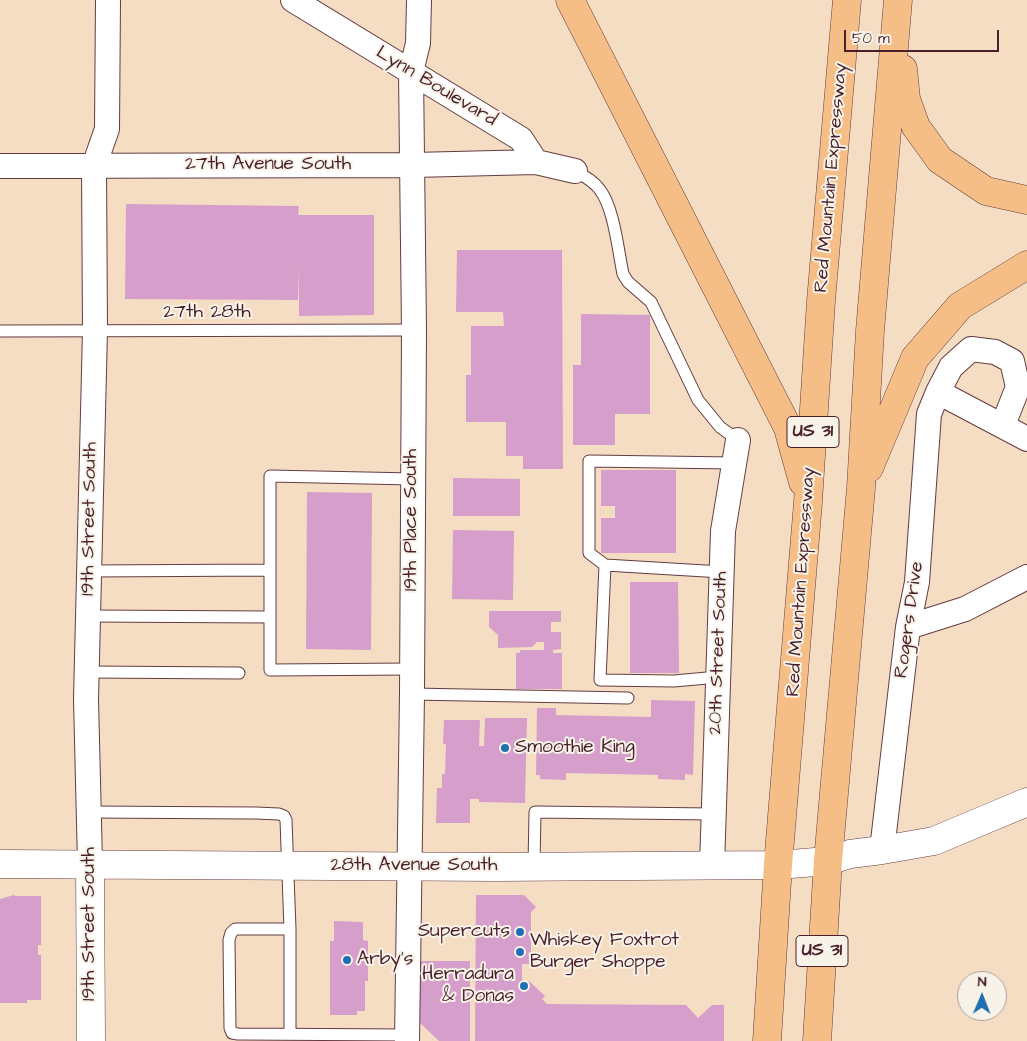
<!DOCTYPE html>
<style>
body{margin:0}
#map{position:relative;width:1027px;height:1041px;overflow:hidden;background:#f4ddc2;font-family:"Architects Daughter",sans-serif}
canvas{display:block}
.north{position:absolute;left:957px;top:971px;width:50px;height:50px;box-sizing:border-box;background:#f7f3e8;border:1px solid #b29e9c;border-radius:50%;rotate:1deg;font-size:14px;font-weight:700;line-height:20px;text-align:center;color:#4a1f2b}
.north::after{content:'';display:block;margin:auto;width:18px;height:22px;background:#1f6fb2;clip-path:polygon(50% 0,100% 100%,50% 72%,0 100%)}
.scale{position:absolute;left:844px;top:30px;width:155px;height:22px;box-sizing:border-box;border:2px solid #4a1f2b;border-top:0;padding-left:6px;font-size:15px;line-height:18px;white-space:nowrap;color:#4a1f2b;-webkit-text-stroke:4px #f7f3e8;paint-order:stroke}
</style>
<div id="map">
<canvas width="1027" height="1041"></canvas>
<div class="north">N</div>
<div class="scale">50 m</div>
</div>
<script>
const g = document.querySelector('canvas').getContext('2d');
g.lineJoin = 'round';
function paint(path, color) { g.fillStyle = color; g.fill(path, 'evenodd'); }
function strokePath(path, color, width, dash) { g.strokeStyle = color; g.lineWidth = width; g.lineCap = dash ? 'butt' : 'round'; g.setLineDash(dash || []); g.stroke(path); }
function label(font, color, halo, rows, align = 'center') {
  g.font = font + ' "Architects Daughter",sans-serif'; g.lineWidth = 4; g.setLineDash([]); g.textBaseline = 'middle'; g.strokeStyle = halo; g.fillStyle = color; for (const [text, x, y, turn = 0] of rows) {
    g.save(); g.translate(x, y); g.rotate((+turn || 0) * Math.PI / 180); g.textAlign = isNaN(turn) ? turn : align; if (halo) g.strokeText(text, 0, 0); g.fillText(text, 0, 0); g.restore();
  }
}
const building = new Path2D(`
 M126,204L299,206L298,215H374V315L299,316V268L298,300L125,299Z
 M457,250H562L563,469H523V456H506V422H466V375H471V326H504L503,312H456Z
 M581,314L650,315V414H615V445H573V365H581Z
 M601,470H676V553H601V518H615V506H601Z
 M453,478L520,479V516H453Z
 M307,492L372,493L371,650L306,649Z
 M453,530L514,531L513,600L452,599Z
 M630,582H678L679,673H630Z
 M489,611H561V622H551V632H561V649L553,650V653H562V689H516V653H520V650H544V642H537L532,647L498,648V635L489,627Z
 M651,700L695,701L693,775L685,774V780L658,779V775L566,773V780L540,779V775H536L537,708H556V715L651,717Z
 M485,718H527L525,803L479,802V799H470V823H436L437,788H442V774H445L446,744H443L444,720H480L479,746H484Z
 M14,895L15,896H41V945H38V955H41V1000H27V1003H0V899Z
 M476,895H524L536,907L531,912V964H522V979L527,984L529,981L545,996L542,999L547,1004L686,1005L698,1018L712,1005H724V1041H475Z
 M334,921L363,922V940L368,941V981H365V1011H357V1015H330V941H334Z
 M420,961H470V1041H439L420,1023Z`);
const service = new Path2D(`
 M575,171C584,176 594,181 600,190C614,208 618,250 623,274L628,282L651,302L698,400L720,427L738,440
 M0,331L414,330
 M605,565L589,553V461L734,463
 M270,570V476L413,479
 M89,571L270,570V670L411,669
 M88,616L270,617
 M87,672L239,673
 M718,677L674,681L600,680L605,565L722,572
 M412,694L628,698
 M89,812L256,813L279,814L284,816L286,820L290,929V1034
 M534,866L535,812L713,814
 M290,929H235L231,933L229,940L230,1028L232,1033L238,1034L407,1035`);
const minor = new Path2D(`
 M293,0L521,139L536,162L575,171
 M0,166L413,165L536,162
 M938,392L1027,439
 M908,627L965,609L1027,577
 M882,850L908,627L917,582L929,414L938,392L951,367L971,349L995,352L1012,361L1018,387L1003,425
 M90,863L86,699L95,330L94,166L107,129L108,0
 M712,866L723,531L738,440
 M407,1041L412,694L414,330L411,72L418,43L419,0`);
const tertiary = new Path2D(`
 M90,863L91,1041
 M0,864L496,867L778,865L828,861L850,854L882,850L934,841L1027,802`);
const primary = new Path2D(`
 M767,1041L778,865
 M817,1041L828,861`);
const motorway = new Path2D(`
 M570,0L788,428L803,482
 M903,69L906,99L916,127L940,160L986,191L1027,200
 M869,468L915,358L960,306L1027,265
 M828,861L861,488L870,331L898,0
 M778,865L808,502L821,301L847,0`);
const markers = [
 [505,748,5,"#1f6fb2"],
 [520,932,5,"#1f6fb2"],
 [520,952,5,"#1f6fb2"],
 [347,960,5,"#1f6fb2"],
 [524,986,5,"#1f6fb2"]
];
const shields = [
 [813,432,52],
 [822,951,52]
];
const shieldNames = [
 ["US 31",813,432],
 ["US 31",822,951]
];
const streetNames = [
 ["Lynn Boulevard",436,87,31],
 ["27th Avenue South",268,165],
 ["Red Mountain Expressway",832,178,-85],
 ["27th 28th",207,313],
 ["19th Street South",90,519,-89],
 ["19th Place South",412,520,-90],
 ["Red Mountain Expressway",802,582,-86],
 ["Rogers Drive",910,620,-82],
 ["20th Street South",719,653,-88],
 ["28th Avenue South",414,866],
 ["19th Street South",90,924,-90]
];
const poiNames = [
 ["Smoothie King",515,748],
 ["Supercuts",510,932,"right"],
 ["Whiskey Foxtrot",530,941],
 ["Burger Shoppe",530,963],
 ["Arby's",357,960],
 ["Herradura",514,975,"right"],
 ["& Donas",514,997,"right"]
];
paint(building, '#d69eca');
strokePath(service, '#643c42', 13);
strokePath(minor, '#643c42', 26);
strokePath(tertiary, '#643c42', 29);
strokePath(primary, '#643c42', 29);
strokePath(motorway, '#643c42', 29);
strokePath(service, '#fff', 11);
strokePath(minor, '#fff', 24);
strokePath(tertiary, '#fff', 28);
strokePath(primary, '#f6be87', 28);
strokePath(motorway, '#f6be87', 28);
for (const [x, y, r, color] of markers) { const dot = new Path2D(); dot.arc(x, y, r, 0, 2 * Math.PI); g.fillStyle = color; g.fill(dot); strokePath(dot, '#f7f3e8', 2); }
for (const [x, y, w] of shields) { const box = new Path2D(); box.roundRect(x - w / 2, y - 15.5, w, 31, 4); g.fillStyle = '#f7f3e8'; g.fill(box); strokePath(box, '#4a1f2b', 1); }
label('bold 18px', '#4a1f2b', null, shieldNames);
label('19px', '#4a1f2b', '#f7f3e8', streetNames);
label('19px', '#4a1f2b', '#f7f3e8', poiNames, 'left');
</script>
